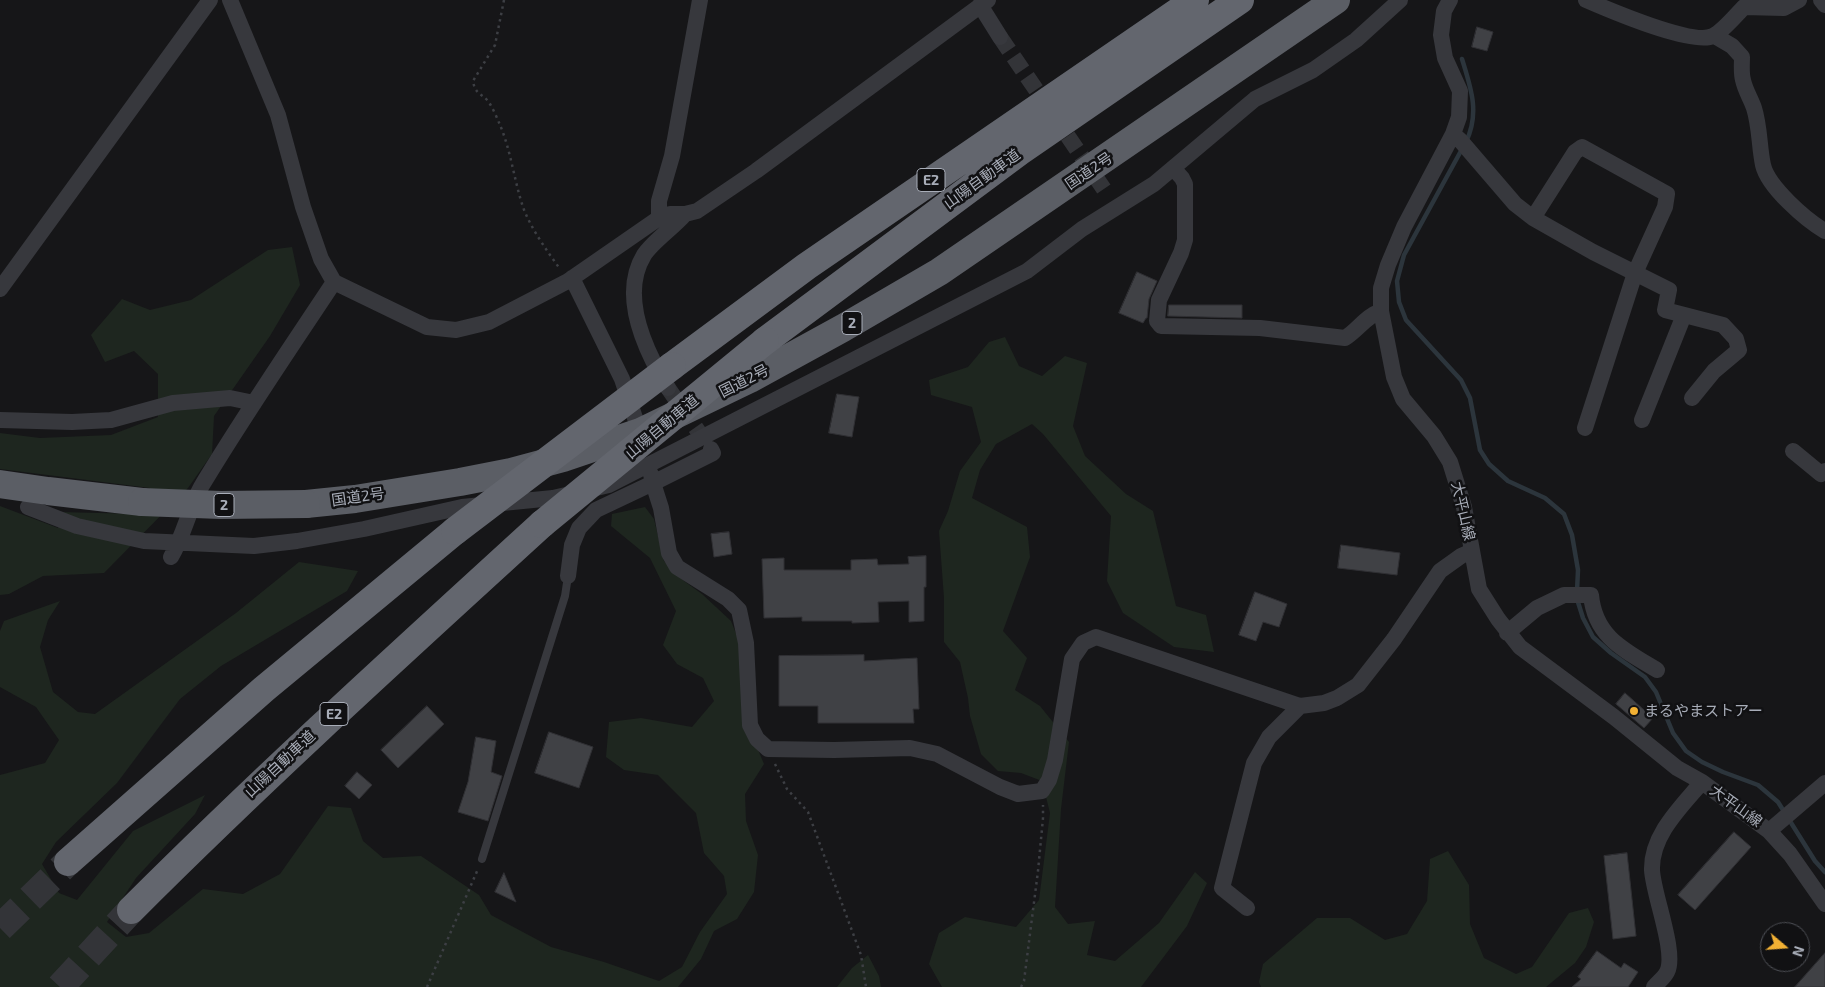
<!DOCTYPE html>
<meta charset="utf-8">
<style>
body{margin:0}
#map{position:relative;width:1825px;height:987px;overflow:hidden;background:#161618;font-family:"Exo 2",sans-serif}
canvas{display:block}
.north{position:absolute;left:1760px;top:922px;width:50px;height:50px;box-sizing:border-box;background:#111113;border:1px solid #4d4f55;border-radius:50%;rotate:108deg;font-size:14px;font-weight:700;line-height:20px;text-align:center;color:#a8adb8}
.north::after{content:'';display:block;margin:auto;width:18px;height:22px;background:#f2b134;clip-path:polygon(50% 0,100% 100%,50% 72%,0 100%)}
</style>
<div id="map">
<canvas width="1825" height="987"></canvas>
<div class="north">N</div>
</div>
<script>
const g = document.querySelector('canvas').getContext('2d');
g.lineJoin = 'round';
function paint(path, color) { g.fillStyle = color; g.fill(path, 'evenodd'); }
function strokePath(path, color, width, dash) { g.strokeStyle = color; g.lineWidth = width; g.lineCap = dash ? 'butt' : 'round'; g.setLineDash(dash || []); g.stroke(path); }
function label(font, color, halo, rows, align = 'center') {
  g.font = font + ' "Exo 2","Noto Sans JP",sans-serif'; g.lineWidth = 5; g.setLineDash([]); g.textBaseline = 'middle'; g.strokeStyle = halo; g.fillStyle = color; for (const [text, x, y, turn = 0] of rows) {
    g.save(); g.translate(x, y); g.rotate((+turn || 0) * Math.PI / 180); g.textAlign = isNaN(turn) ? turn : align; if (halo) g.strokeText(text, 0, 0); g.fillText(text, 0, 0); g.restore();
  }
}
const green = new Path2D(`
 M292,247L300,285L270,336L214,416L212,454L188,488L104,573L43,576L9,594L0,595V506L58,528L59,512L139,514L150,488L0,469V433L40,438L111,435L158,417V374L134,351L105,362L91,335L122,299L150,310L191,300L268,250Z
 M1005,337L1019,366L1042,376L1065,356L1087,363L1073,426L1085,456L1126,494L1153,511L1176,606L1206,615L1214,652L1174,647L1123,613L1107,581L1111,516L1043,434L1032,424L996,444L980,470L972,498L1027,527L1030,557L1003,631L1027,658L1015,690L1040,706L1069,742L1061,809L1055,907L1068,924L1095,921L1087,955L1115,961L1159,923L1195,872L1207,883L1187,926L1141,987H942L929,964L939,933L965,917L1016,927L1039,900L1050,813L1042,781L1021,773L998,771L981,754L970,716L968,698L960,662L944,642V598L939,531L948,511L960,471L981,442L972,407L931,395L929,380L968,367L989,342Z
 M645,507L654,519L664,561L684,581L702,594L731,621L739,641L756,745L764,764L745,794L746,821L758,855L754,892L737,919L714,931L701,959L678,987H0V775L45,763L59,740L36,707L0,687V631L4,621L60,601L48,620L40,647L53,692L78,712L95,714L236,613L299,562L358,571L347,591L221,666L180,699L117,783L56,842L42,864L59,893L77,900L133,831L205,795L195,814L136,878L107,922L126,937L149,933L203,889L243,894L280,874L328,806L351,808L363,841L383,858L421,856L479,895L491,915L551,947L604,962L659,981L682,967L700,932L727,894L724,876L704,853L696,813L658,775L624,770L606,757L609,722L641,718L692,727L714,701L703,678L677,664L663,645L676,611L650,558L611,526L612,514Z
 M1448,851L1469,885L1470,924L1484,958L1516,974L1532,967L1569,913L1588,908L1594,922L1586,947L1575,963L1546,987H1261L1259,982L1263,964L1317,918H1350L1385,940L1407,934L1427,901L1430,859Z
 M868,955L879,976L881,987H837L852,968Z`);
const stream = new Path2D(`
 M1462,59C1471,88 1480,113 1466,142
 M1462,149L1404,255L1397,281L1399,302L1406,320L1461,380L1470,398L1480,450L1489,464L1508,481L1545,498L1564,514L1572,535L1578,570L1577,591
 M1577,599L1583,618L1593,637L1611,653L1645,677L1656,692L1673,733L1686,751L1702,762L1723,772L1758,785L1778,802L1815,861L1825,872`);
const building = new Path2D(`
 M1477,27L1493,32L1487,51L1472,47Z
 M1137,272L1157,281L1149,299L1147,318H1146L1143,323L1119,313Z
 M1169,305H1242V318L1168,316Z
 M837,394L859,397L852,437L829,433Z
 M729,532L732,554L714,557L711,534Z
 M1341,545L1400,553L1397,575L1338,568Z
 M926,556V587H924V621L909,622V601L878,602L879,622L852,623V621H802V617L764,618L762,559L784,558V570H851V560L877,559L878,565L909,564L908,557Z
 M1255,592L1287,604L1279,627L1263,622L1256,641L1239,635Z
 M864,655V661L917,658L919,709H913L914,723H818V706H779V656Z
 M1625,693L1653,718L1644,728L1616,704Z
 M427,706L444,724L398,768L381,750Z
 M549,732L593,747L579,788L535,773Z
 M476,737L496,741L491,772L502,776L488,821L458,812L468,782Z
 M357,772L372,785L359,799L345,786Z
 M1734,832L1751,847L1695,910L1678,895Z
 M1627,853L1636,936L1613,939L1604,856Z
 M504,873L516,902L495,892Z
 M1597,951L1621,968L1624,963L1638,972L1628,987H1572L1581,979L1578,977Z
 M1825,953V987H1795Z`);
const minorTunnel = new Path2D(`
 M1000,37L1108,195
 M668,388L709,447`);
const motorwayTunnel = new Path2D(`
 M0,928L68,862
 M60,987L131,910`);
const path = new Path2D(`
 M504,0L495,45L473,81C475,94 481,93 488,101C493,108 497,118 500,125C511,151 514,180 523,207C530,227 547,251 560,269
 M775,764L787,789L808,812L861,955L866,987
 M427,987L478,869
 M1021,987L1024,981L1038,871L1043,818V805`);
const service = new Path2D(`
 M482,859L565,596L568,576`);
const minor = new Path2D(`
 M230,0L278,115L303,207L321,259L334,282L427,327L456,330L489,322L568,281L659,218L670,214H685L697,211L756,171L988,0
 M1450,0L1444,11L1441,35L1445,58L1460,91L1459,117L1453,134L1404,227L1388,265L1381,288V311L1394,377L1403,399L1434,436L1450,462L1464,507L1479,589L1498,619L1520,647L1614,717L1677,768L1702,782L1769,831L1790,854L1825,904
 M1586,0C1609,10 1693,46 1713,36C1723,31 1736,15 1744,7L1784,8L1799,0
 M1821,0L1825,5
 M980,5L1000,37
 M1715,36L1732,46L1742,57C1742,64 1741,73 1743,80C1745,90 1751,99 1754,108C1760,127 1759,146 1763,165C1768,187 1806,220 1825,231
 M1453,134L1460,140L1515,204L1533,218L1593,252L1635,273L1585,428
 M1173,168L1182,178L1185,184V240L1181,253L1159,300L1157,321L1161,326L1260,328L1345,338C1358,330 1366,316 1381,311
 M659,218V201L672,156L700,0
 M1533,218L1575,152L1582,147L1667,194L1665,207L1635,273L1669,290L1665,310L1723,325L1736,339L1739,350L1714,371L1692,398
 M572,278L622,379L642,439
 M0,289L210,0
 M668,388C646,352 619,296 644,255C652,242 674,227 685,214
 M0,420L72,422L111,420L173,403L230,398L254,403
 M1642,420L1684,315
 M711,449L713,453L653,483L661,508L669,553L677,567L728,599L739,610L746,643L750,725L757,739L768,749L834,750L910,748L937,754L1000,787L1018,794L1042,791L1049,780L1055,760L1072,659L1083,643L1096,637L1300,706L1324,703L1337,698L1358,685L1394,639L1440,571L1461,556L1472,551
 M1793,451L1821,474L1825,471
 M28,507L77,526L144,541L254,546L297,541L364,529L462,507L553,498L609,485L1027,271L1082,229L1154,184L1255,99L1313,70L1356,40L1400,0
 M171,557C184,535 189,509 201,487C243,417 289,350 334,282
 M568,576L572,545L579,528L596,510L653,483L651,474
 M1507,633L1537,608L1564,595H1591C1595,637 1624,650 1657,670
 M1769,831L1825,783
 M1247,908L1222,888L1254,763L1269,737L1300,706
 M1654,987C1658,982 1664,978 1667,972C1677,953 1653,894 1652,870C1651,835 1681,807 1702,782`);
const trunk = new Path2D(`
 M0,484L48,491L142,502
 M306,504L355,499L460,482L511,472L563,458L640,432L750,379L843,328L939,272L1336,0`);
const motorway = new Path2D(`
 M765,341L1019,152L1240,0
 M672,366L807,266L1195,0
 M68,862L264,689L455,531
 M131,910C264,777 403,651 542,524`);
const trunkBridge = new Path2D(`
 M142,502L221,505L306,504`);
const motorwayBridge = new Path2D(`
 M542,524L765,341
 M455,531L672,366`);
const markers = [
 [1634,711,5,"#f2b134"]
];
const shields = [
 [931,180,28],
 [852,323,20],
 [224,505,20],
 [334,714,28]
];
const shieldNames = [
 ["E2",931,180],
 ["2",852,323],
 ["2",224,505],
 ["E2",334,714]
];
const streetNames = [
 ["国道2号",1089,171,-34],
 ["山陽自動車道",982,179,-36],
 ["国道2号",744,381,-27],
 ["山陽自動車道",662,427,-40],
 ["国道2号",358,497,-8],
 ["大平山線",1463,511,77],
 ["山陽自動車道",280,764,-43],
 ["大平山線",1736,806,36]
];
const poiNames = [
 ["まるやまストアー",1644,711]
];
paint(green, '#1e261f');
strokePath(stream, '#2c353c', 4.5);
paint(building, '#404145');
strokePath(building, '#303034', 1);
strokePath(minorTunnel, '#333438', 16, [16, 8]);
strokePath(motorwayTunnel, '#333438', 28, [28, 14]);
strokePath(path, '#3d3f44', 2.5, [2.5, 4]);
strokePath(service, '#37383d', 8);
strokePath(minor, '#37383d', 16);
strokePath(trunk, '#5b5e65', 28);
strokePath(motorway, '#63666e', 28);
strokePath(trunkBridge, '#5b5e65', 28);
strokePath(motorwayBridge, '#63666e', 28);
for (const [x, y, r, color] of markers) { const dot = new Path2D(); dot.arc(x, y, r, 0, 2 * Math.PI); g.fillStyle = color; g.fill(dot); strokePath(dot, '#111113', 2); }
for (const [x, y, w] of shields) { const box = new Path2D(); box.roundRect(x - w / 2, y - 11.5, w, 23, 4); g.fillStyle = '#111113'; g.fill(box); strokePath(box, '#a8adb8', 1); }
label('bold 14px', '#a8adb8', null, shieldNames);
label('15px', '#a8adb8', '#111113', streetNames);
label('15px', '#a8adb8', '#111113', poiNames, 'left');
</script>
